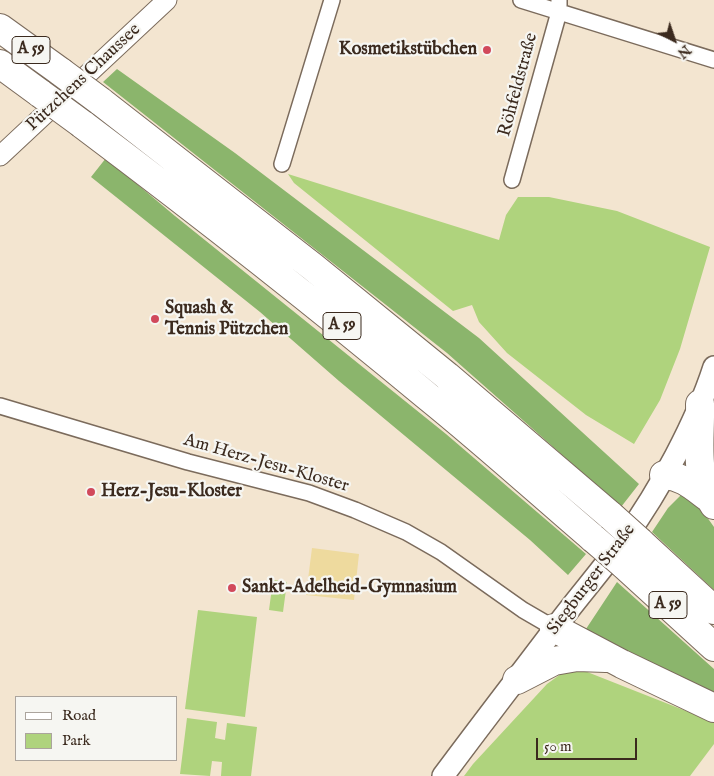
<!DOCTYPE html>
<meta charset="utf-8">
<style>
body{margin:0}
#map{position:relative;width:714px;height:776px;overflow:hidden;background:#f3e5d0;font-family:"IM FELL English",serif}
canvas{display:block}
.legend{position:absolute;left:15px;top:696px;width:162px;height:65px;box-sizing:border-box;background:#f6f6f2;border:1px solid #aba49d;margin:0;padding:6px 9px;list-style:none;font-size:15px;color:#3b2a1e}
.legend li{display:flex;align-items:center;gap:10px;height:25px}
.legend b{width:25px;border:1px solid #aba49d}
.north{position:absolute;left:649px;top:15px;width:50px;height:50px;-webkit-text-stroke:4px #f6f6f2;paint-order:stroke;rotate:139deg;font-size:14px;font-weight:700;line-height:20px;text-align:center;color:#3b2a1e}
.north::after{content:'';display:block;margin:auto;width:18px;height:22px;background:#3b2a1e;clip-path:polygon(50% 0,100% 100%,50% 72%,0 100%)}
.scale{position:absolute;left:536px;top:738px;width:101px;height:22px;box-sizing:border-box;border:2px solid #3b2a1e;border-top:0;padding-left:6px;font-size:15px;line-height:18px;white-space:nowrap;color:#3b2a1e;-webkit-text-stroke:4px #f6f6f2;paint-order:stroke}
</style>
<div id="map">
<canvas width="714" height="776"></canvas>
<ul class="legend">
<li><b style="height:6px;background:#fff"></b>Road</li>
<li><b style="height:14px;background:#afd37d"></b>Park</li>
</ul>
<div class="north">N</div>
<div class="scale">50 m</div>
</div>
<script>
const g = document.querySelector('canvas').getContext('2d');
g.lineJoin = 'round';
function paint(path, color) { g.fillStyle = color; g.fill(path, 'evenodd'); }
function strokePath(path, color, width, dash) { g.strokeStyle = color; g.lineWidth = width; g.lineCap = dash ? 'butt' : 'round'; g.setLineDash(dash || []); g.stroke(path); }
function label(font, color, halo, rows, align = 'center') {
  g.font = font + ' "IM FELL English",serif'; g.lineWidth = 4.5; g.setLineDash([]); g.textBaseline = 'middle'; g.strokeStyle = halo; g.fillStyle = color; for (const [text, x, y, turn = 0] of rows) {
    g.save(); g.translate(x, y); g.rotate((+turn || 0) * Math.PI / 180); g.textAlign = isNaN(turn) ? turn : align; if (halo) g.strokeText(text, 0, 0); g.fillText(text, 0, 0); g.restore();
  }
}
const green = new Path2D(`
 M288,174L499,240L506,215L518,197H549L617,211L710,247L680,349L660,400L634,444L586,415L507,353L479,322L472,305L453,311L294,183Z
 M273,580L287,582L283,612L269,610Z
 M198,610L257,617L245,717L185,709Z
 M572,666L714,722V744L690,776H464L473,764L547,684Z
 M187,718L217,722L215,738L225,740L227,723L257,727L251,776H221L222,762L212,761L210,776L180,774Z`);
const forest = new Path2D(`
 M117,69L235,153L479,338L639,484L621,507L447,353L103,82Z
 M106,158L175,216L446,434L586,554L568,575L530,540L339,381L260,312L91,177Z
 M687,489L714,527V590L652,532L668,508Z
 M617,582L714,669V697L649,662L584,632Z`);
const sand = new Path2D(`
 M312,548L359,554L354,600L306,595Z`);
const minor = new Path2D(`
 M521,0L714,60
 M282,164L332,0
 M512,180L559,12V0
 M0,406L188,462L309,493L355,510L406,532L441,552L523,610L554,628`);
const tertiary = new Path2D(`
 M0,156L167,0`);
const secondary = new Path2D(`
 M443,776C480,726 518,677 555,628C578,597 603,569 625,538C659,491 696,423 714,367`);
const motorway = new Path2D(`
 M0,28L61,72
 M0,64L41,94
 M100,101L313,267L447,376L611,516
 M82,124C199,212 314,302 427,396C484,442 538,491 594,539
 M700,404C701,438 693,476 714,505
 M664,475C683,476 694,487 709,498
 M640,542L714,610
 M623,564L714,647
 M554,628L622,664L714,708
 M517,680L554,661L577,657L606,658`);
const motorwayBridge = new Path2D(`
 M61,72L100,101
 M41,94L82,124
 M611,516L640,542
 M594,539L623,564`);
const markers = [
 [487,50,5,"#d1495b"],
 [155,319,5,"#d1495b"],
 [91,492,5,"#d1495b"],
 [232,588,5,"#d1495b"]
];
const shields = [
 [31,50,38],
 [342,326,38],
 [668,605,38]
];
const shieldNames = [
 ["A 59",31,50],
 ["A 59",342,326],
 ["A 59",668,605]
];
const poiNames = [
 ["Kosmetikstübchen",477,50,"right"],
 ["Squash &",165,309],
 ["Tennis Pützchen",165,330],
 ["Herz-Jesu-Kloster",101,492],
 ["Sankt-Adelheid-Gymnasium",242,588]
];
const streetNames = [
 ["Pützchens Chaussee",84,78,-43],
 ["Röhfeldstraße",519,85,-75],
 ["Am Herz-Jesu-Kloster",266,464,16],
 ["Siegburger Straße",592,580,-53]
];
paint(green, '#afd37d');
paint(forest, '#8bb56c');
paint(sand, '#eeda9e');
strokePath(minor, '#7b6b5c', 18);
strokePath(tertiary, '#7b6b5c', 21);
strokePath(secondary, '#7b6b5c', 24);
strokePath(motorway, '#7b6b5c', 30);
strokePath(minor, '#fff', 15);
strokePath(tertiary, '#fff', 19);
strokePath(secondary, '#fff', 21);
strokePath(motorway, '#fff', 28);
strokePath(motorwayBridge, '#7b6b5c', 30, []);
strokePath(motorwayBridge, '#fff', 28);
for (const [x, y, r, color] of markers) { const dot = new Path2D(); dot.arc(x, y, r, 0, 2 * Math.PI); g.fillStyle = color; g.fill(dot); strokePath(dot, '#f6f6f2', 2); }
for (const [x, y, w] of shields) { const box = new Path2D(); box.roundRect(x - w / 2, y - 13.5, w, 27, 4); g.fillStyle = '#f6f6f2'; g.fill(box); strokePath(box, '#3b2a1e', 1); }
label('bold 16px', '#3b2a1e', null, shieldNames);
label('bold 18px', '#3b2a1e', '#f6f6f2', poiNames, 'left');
label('18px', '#3b2a1e', '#f6f6f2', streetNames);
</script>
